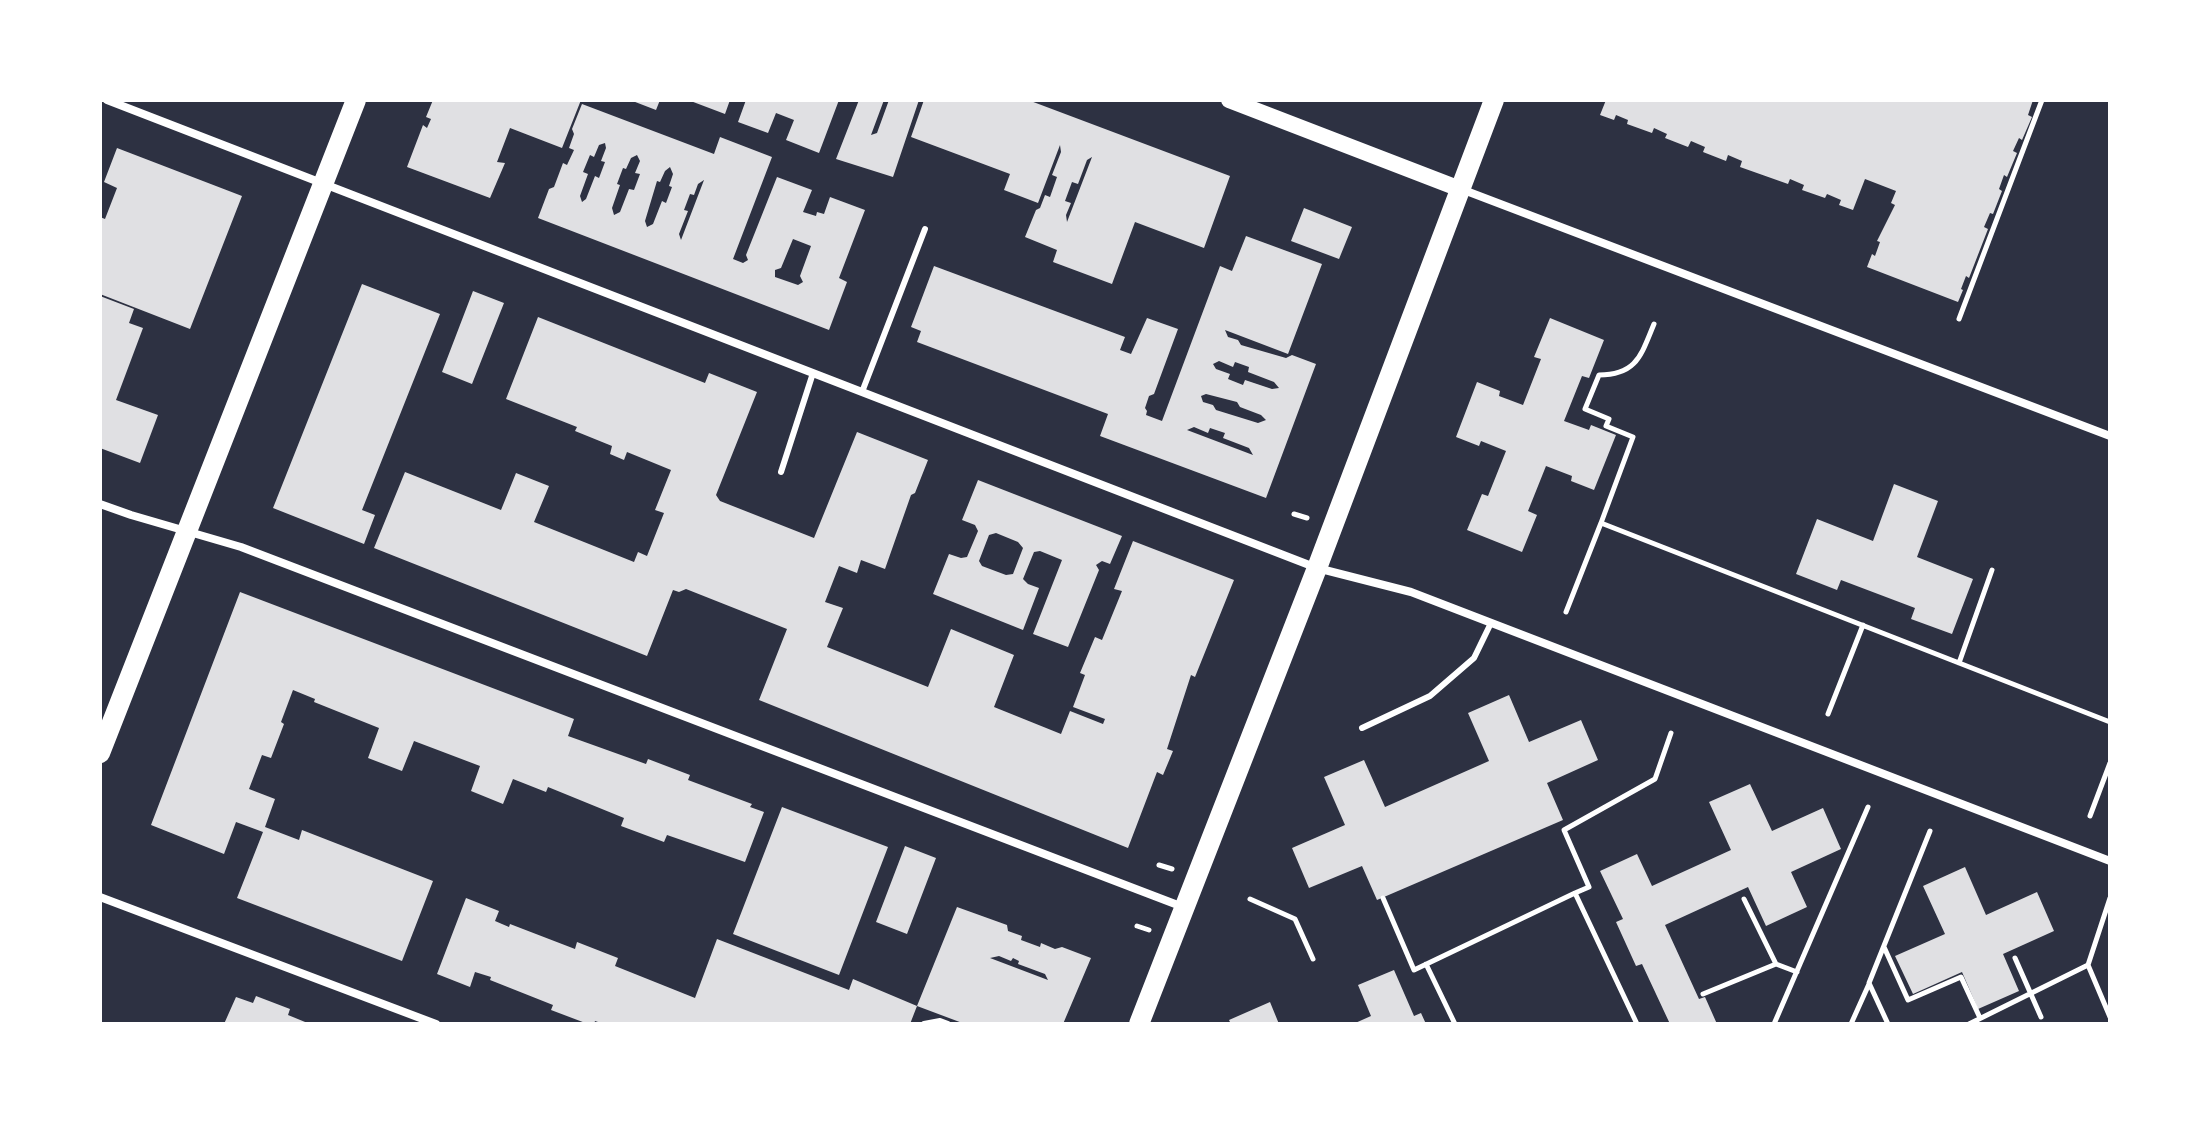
<!DOCTYPE html>
<style>
body{margin:0}
#map{position:relative;width:2210px;height:1124px;overflow:hidden;background:#2d3142;font-family:Overpass,sans-serif}
canvas{display:block}
.frame{position:absolute;inset:0;border:102px solid #fff;pointer-events:none}
</style>
<div id="map">
<canvas width="2210" height="1124"></canvas>
<div class="frame"></div>
</div>
<script>
const g = document.querySelector('canvas').getContext('2d');
g.lineJoin = 'round';
function paint(path, color) { g.fillStyle = color; g.fill(path, 'evenodd'); }
function strokePath(path, color, width, dash) { g.strokeStyle = color; g.lineWidth = width; g.lineCap = dash ? 'butt' : 'round'; g.setLineDash(dash || []); g.stroke(path); }
const building = new Path2D(`
 M433,100H581L562,148L510,128L497,162L505,163L490,198L407,167L423,125L427,128L431,119L426,117Z
 M630,100H660L656,110Z
 M688,100H730L725,114Z
 M746,100H839L819,153L786,140L794,120L776,113L768,133L738,122Z
 M859,100H884L871,135L877,133L889,100H919L893,177L836,159Z
 M924,100H1028L1230,176L1204,248L1135,222L1112,284L1053,262L1057,250L1025,237L1036,210L1040,208L1045,195L1050,197L1057,177L1052,175L1061,152L1060,145L1038,203L1004,190L1010,174L911,137ZM1092,157L1067,222L1066,215L1071,203L1065,201L1072,182L1078,184L1087,160Z
 M1606,100H2033L2028,115L2032,117L2022,140L2019,138L2013,151L2017,153L2007,177L2004,175L1999,189L2002,191L1993,214L1990,213L1984,227L1988,229L1969,278L1966,276L1961,289L1963,290L1958,302L1867,267L1872,254L1875,256L1880,242L1877,241L1895,205L1891,203L1896,191L1865,179L1853,210L1839,205L1841,200L1827,194L1825,198L1802,190L1804,185L1790,179L1788,184L1740,167L1742,161L1728,155L1726,161L1703,152L1705,147L1691,141L1688,147L1665,138L1667,134L1654,128L1652,133L1627,124L1628,120L1616,115L1614,120L1600,115Z
 M582,104L714,154L720,137L772,157L733,259L743,263L748,260L746,255L777,177L812,190L803,212L816,216L817,212L824,214L830,197L865,210L839,278L847,282L829,330L538,218L549,189L554,187L563,163L567,165L574,150L569,148L574,134L572,129ZM605,143L606,148L601,161L605,162L599,178L595,176L586,199L582,202L580,196L588,174L583,172L590,155L594,157L599,145ZM637,155L640,161L635,173L640,174L634,190L629,189L620,212L614,215L612,208L620,185L617,184L623,168L626,169L631,158ZM670,167L673,174L669,186L672,187L666,203L662,201L653,224L647,227L645,221L657,181L660,182L665,171ZM704,180L681,240L679,234L688,211L684,210L690,194L694,195L698,184ZM793,239L811,246L800,276L803,282L798,285L775,277V270L781,268Z
 M117,148L242,196L190,329L100,294V217L105,219L117,188L104,182Z
 M1304,208L1352,227L1339,259L1291,241Z
 M1246,236L1322,264L1288,354L1225,330L1228,337L1238,340L1241,345L1286,358L1292,355L1316,364L1266,498L1100,436L1108,414L917,342L921,331L911,327L934,266L1125,337L1120,350L1131,354L1147,318L1178,329L1154,394L1149,396L1145,408L1147,411L1146,415L1162,421L1220,266L1232,271ZM1219,361L1233,367L1235,362L1249,367L1248,372L1274,382L1279,388L1272,389L1245,380L1243,385L1228,379L1230,374L1216,369L1213,364ZM1206,394L1237,402L1240,407L1261,415L1266,420L1258,423L1216,410L1213,405L1203,402L1201,396ZM1194,427L1208,433L1210,428L1225,433L1223,438L1249,448L1253,455L1187,430Z
 M362,284L440,314L362,510L375,515L364,544L273,508Z
 M473,291L504,303L472,384L442,372Z
 M100,296L134,309L129,323L143,328L116,400L158,415L140,463L100,448Z
 M538,317L705,383L709,373L757,392L716,495L720,501L814,538L857,432L928,460L915,493L911,495L885,569L861,560L857,573L839,566L825,602L843,608L827,647L928,687L951,629L1014,655L994,707L1061,734L1070,711L1103,724L1105,719L1073,707L1085,675L1080,673L1095,637L1102,640L1122,591L1114,589L1133,541L1234,580L1195,677L1191,675L1167,749L1173,751L1163,775L1157,772L1128,848L759,700L787,629L686,589L679,592L673,590L647,656L374,548L405,472L501,510L516,473L549,486L534,522L634,562L638,552L647,556L664,513L655,510L671,470L627,452L624,460L610,454L612,446L575,431L577,427L506,399Z
 M1550,318L1604,340L1589,378L1582,376L1564,421L1589,430L1591,425L1616,435L1594,490L1571,481L1572,476L1546,466L1528,511L1537,515L1522,552L1467,530L1482,494L1488,496L1506,451L1481,441L1479,446L1456,437L1477,382L1500,391L1499,396L1523,405L1541,359L1534,357Z
 M978,480L1122,536L1110,564L1102,561L1096,565L1099,570L1068,647L1033,634L1062,560L1040,551L1034,552L1023,579L1028,584L1039,588L1023,630L933,594L949,554L961,558L967,557L978,531L975,525L962,520ZM996,533L1018,542L1023,548L1013,574L1006,575L982,566L979,561L989,535Z
 M1894,484L1938,501L1917,557L1973,579L1952,634L1911,619L1915,608L1841,580L1837,590L1796,574L1817,519L1873,541Z
 M240,592L574,719L568,736L646,764L648,759L690,775L688,780L752,804L750,807L764,812L745,862L667,835L664,842L621,826L624,818L548,787L546,792L513,779L503,804L471,791L480,766L414,741L402,771L368,758L379,728L314,702L315,699L293,690L281,722L284,724L271,758L262,755L249,789L275,799L265,827L299,840L302,830L433,881L402,961L237,898L263,832L236,822L224,854L151,825Z
 M1509,695L1529,742L1581,720L1598,760L1547,783L1563,820L1377,900L1362,866L1309,888L1292,848L1345,825L1324,777L1364,760L1385,807L1489,761L1468,713Z
 M1750,784L1772,831L1823,808L1841,849L1791,872L1807,907L1766,926L1748,887L1665,925L1699,999L1705,997L1717,1024H1670L1642,964L1636,966L1616,922L1623,919L1600,871L1637,854L1652,886L1731,850L1709,802Z
 M782,807L888,847L839,975L733,934Z
 M905,846L936,858L907,934L876,922Z
 M1965,867L1986,915L2037,892L2054,931L2003,954L2019,991L1978,1009L1962,972L1913,994L1895,956L1945,934L1923,886Z
 M466,898L499,911L495,921L509,927L510,924L575,949L577,942L618,958L615,966L695,998L717,939L849,990L853,979L917,1006L957,907L1007,925L1008,931L1022,936L1021,940L1040,947L1041,943L1055,949L1062,947L1091,958L1063,1024H965L917,1006L910,1024H604L595,1021L594,1024H588L551,1010L553,1005L490,980L491,977L475,972L470,987L437,974ZM999,956L1011,961L1013,958L1019,961L1018,964L1045,974L1048,980L990,958Z
 M1394,970L1414,1016L1421,1013L1426,1024H1353L1371,1016L1358,985Z
 M256,996L290,1009L288,1015L310,1024H224L236,997L253,1003Z
 M1270,1002L1279,1024H1231L1229,1020Z`);
const path = new Path2D(`
 M1959,319L2042,100
 M1654,324C1641,355 1637,375 1599,375L1585,409L1609,419L1606,426L1633,437L1601,523L2110,722
 M1294,514L1307,518
 M1566,612L1601,523
 M1959,663L1992,570
 M1828,714L1863,625
 M2090,816L2110,763
 M1159,865L1172,869
 M1383,898L1414,970L1575,893
 M1250,899L1295,919L1313,959
 M1744,899L1776,964
 M1137,926L1149,930
 M1884,947L1908,1000L1961,977L1980,1018
 M2015,958L2041,1017
 M1426,964L1455,1024
 M2088,965L2110,1017
 M1703,994L1776,964L1797,972
 M1637,1024L1575,893L1589,887L1564,830L1655,779L1671,733
 M1774,1024L1868,807
 M1851,1024L1869,984
 M1888,1024L1869,983L1930,831
 M1969,1024L2088,965L2110,898`);
const service = new Path2D(`
 M862,392L925,229
 M781,472L813,373
 M1362,728L1430,696L1474,658L1491,623
 M924,1024L940,1021L948,1024`);
const minor = new Path2D(`
 M107,100L1317,568L1411,592L2110,861
 M1461,189L2110,436
 M100,504L131,515L241,547L1183,907
 M100,897L436,1024`);
const secondary = new Path2D(`
 M1229,100L1460,189`);
const primary = new Path2D(`
 M100,753L356,100
 M1139,1024L1317,568L1494,100`);
paint(building, '#e0e0e3');
strokePath(path, '#fff', 5);
strokePath(service, '#fff', 6);
strokePath(minor, '#fff', 8);
strokePath(secondary, '#fff', 16);
strokePath(primary, '#fff', 20);
</script>
